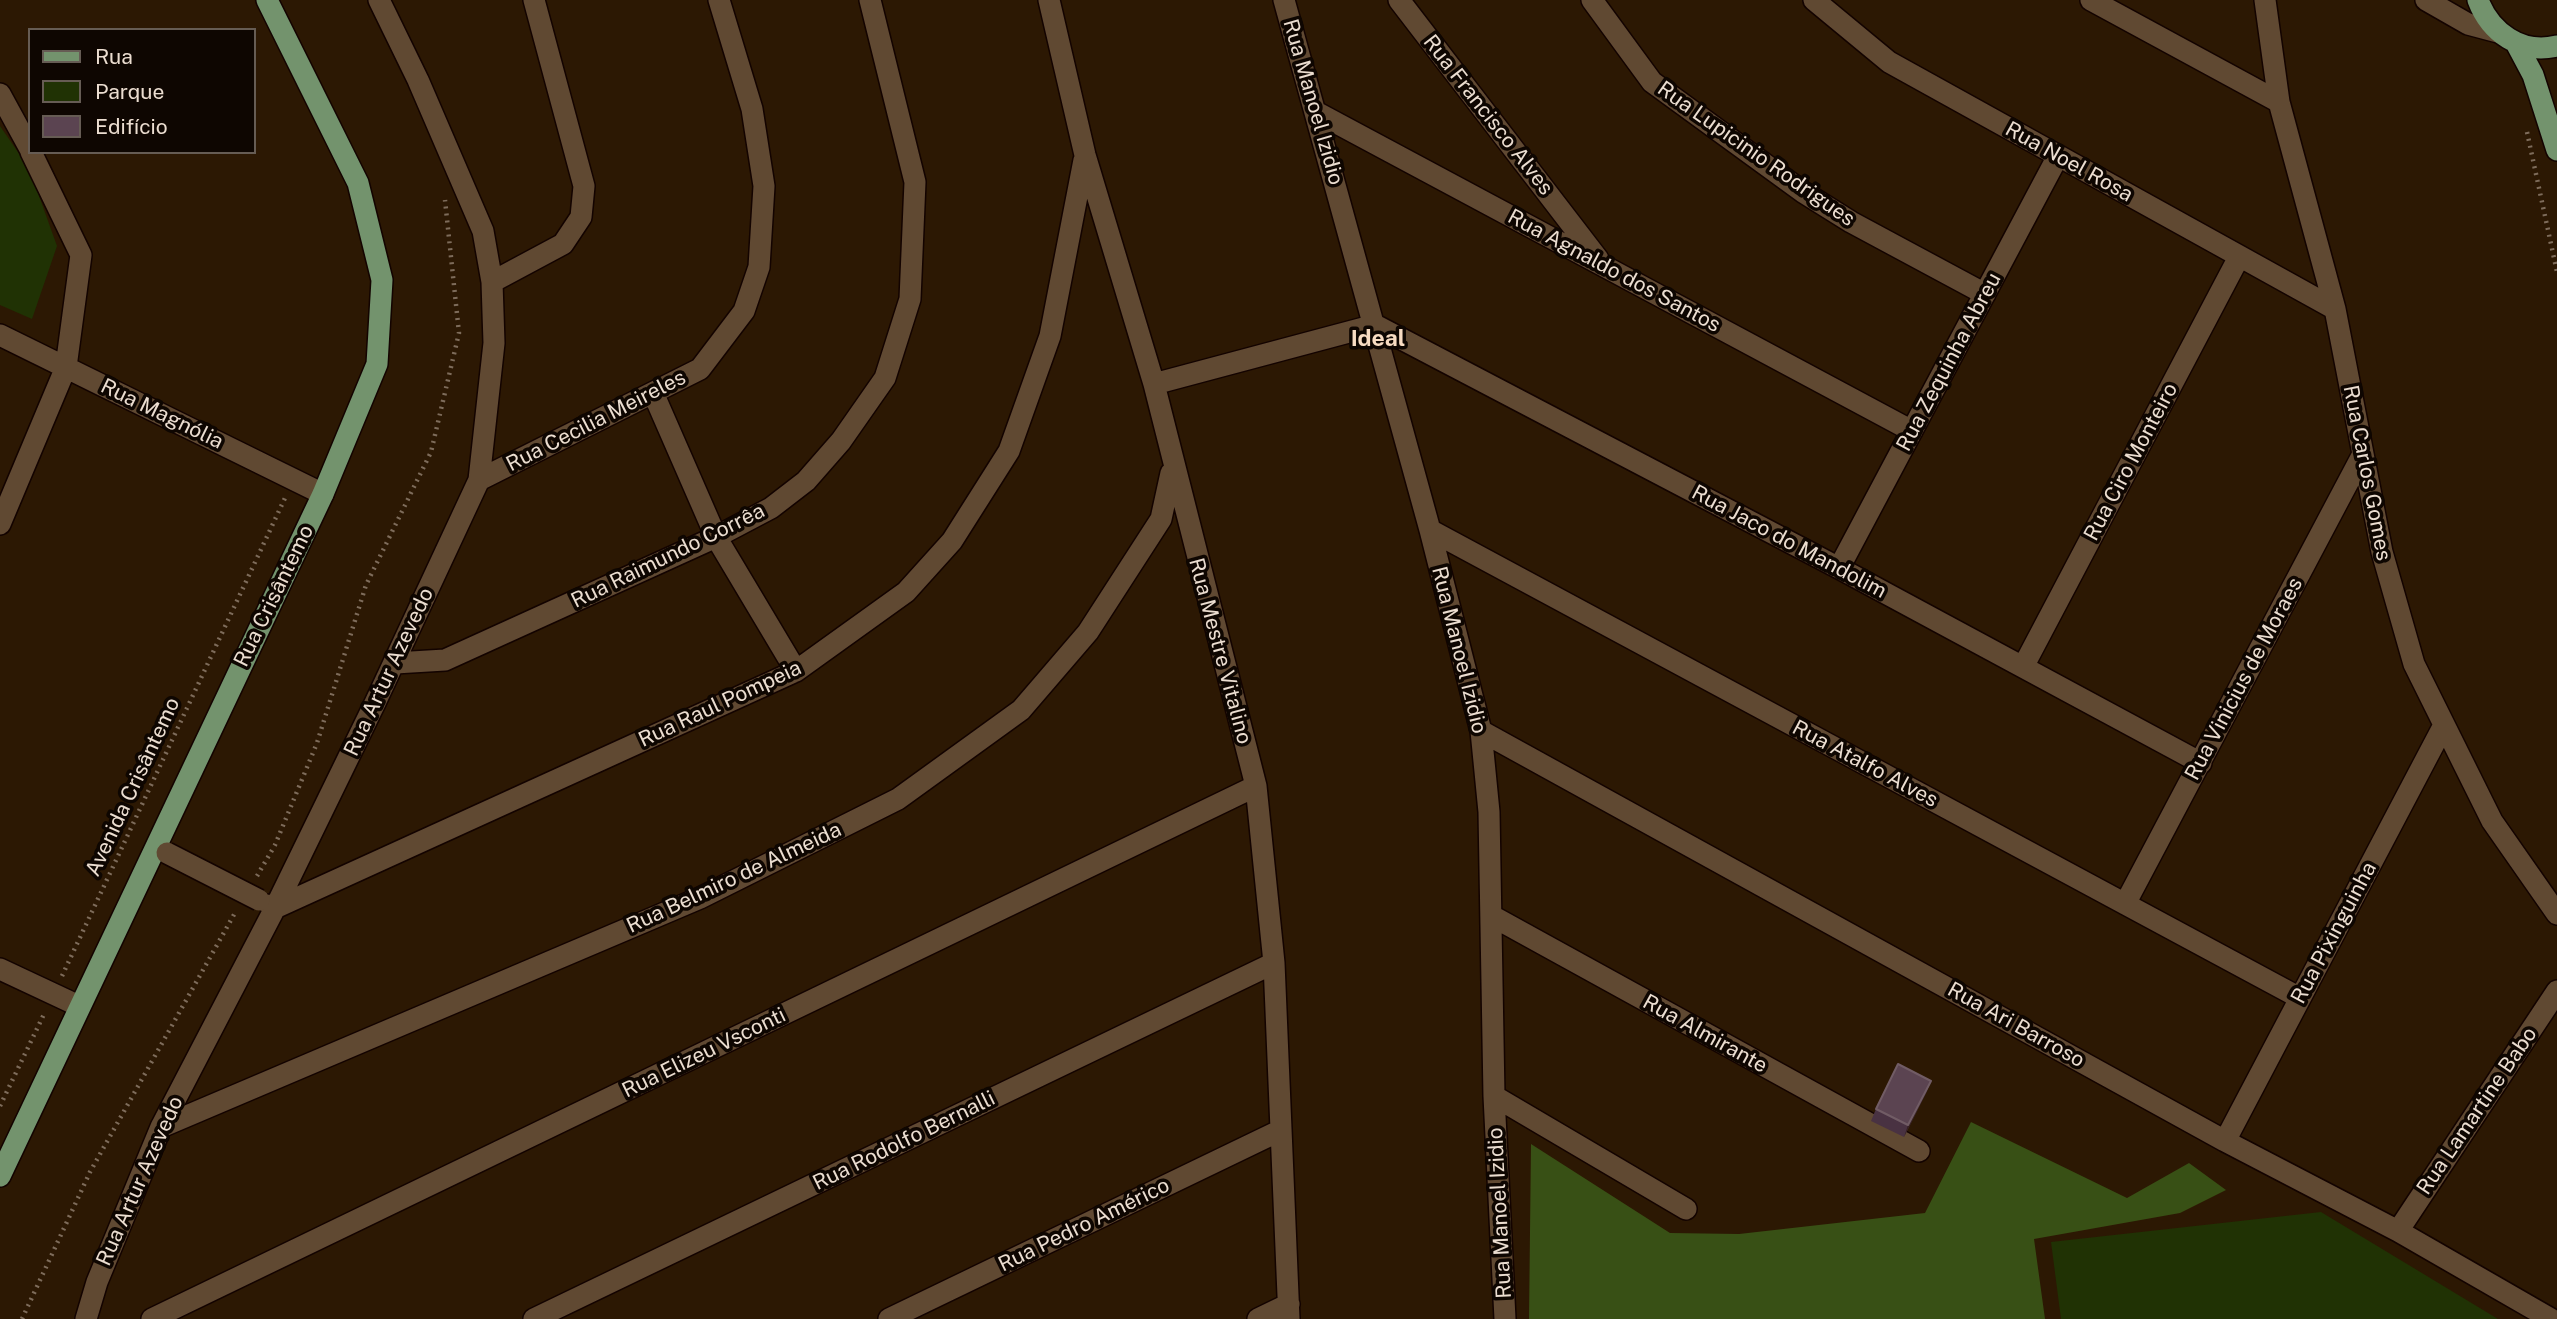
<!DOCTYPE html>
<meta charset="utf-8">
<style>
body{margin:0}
#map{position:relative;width:2557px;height:1319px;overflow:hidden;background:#2c1803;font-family:"Public Sans",sans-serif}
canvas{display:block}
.legend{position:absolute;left:28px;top:28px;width:228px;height:126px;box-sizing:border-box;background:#0e0601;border:2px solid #665c54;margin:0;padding:9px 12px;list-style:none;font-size:21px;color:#ebddd0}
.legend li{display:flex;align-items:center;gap:14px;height:35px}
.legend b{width:35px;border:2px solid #665c54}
</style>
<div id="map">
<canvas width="2557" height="1319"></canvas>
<ul class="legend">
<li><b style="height:9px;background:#73936d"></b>Rua</li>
<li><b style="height:19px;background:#203204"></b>Parque</li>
<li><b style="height:19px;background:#5b4451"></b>Edifício</li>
</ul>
</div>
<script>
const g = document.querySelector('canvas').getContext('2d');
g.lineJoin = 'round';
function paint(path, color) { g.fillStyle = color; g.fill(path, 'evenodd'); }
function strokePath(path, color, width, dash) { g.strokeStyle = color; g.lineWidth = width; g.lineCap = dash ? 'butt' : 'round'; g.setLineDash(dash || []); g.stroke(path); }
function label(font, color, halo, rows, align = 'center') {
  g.font = font + ' "Public Sans",sans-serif'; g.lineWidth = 7; g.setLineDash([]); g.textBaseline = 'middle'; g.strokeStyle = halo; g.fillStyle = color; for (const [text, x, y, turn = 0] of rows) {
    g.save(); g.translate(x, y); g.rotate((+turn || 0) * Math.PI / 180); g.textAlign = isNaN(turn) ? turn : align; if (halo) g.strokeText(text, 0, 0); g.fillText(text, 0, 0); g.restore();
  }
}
const green = new Path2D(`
 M0,126L29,168L57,246L32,319L0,305Z
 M2321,1212L2498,1319H2061L2051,1242Z`);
const forest = new Path2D(`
 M1971,1122L2127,1198L2189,1163L2226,1190L2180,1213L2034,1239L2045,1319H1529L1531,1144L1670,1233L1739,1234L1925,1213Z`);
const path = new Path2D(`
 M2527,132L2557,272
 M257,876L275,845L317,743L366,585L431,452L459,333L445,200
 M62,976L285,498
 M0,1106L45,1012
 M22,1319L90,1172L236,911`);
const minor = new Path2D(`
 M1049,0L1085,155L1154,384L1256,786L1274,963L1289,1319
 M1284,0L1430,530L1481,731L1489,812L1494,1096L1505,1319
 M1399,0L1598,259
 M1592,0L1652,82L1803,192L1851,222L1985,294
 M1814,0L1889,62L2335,309
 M2091,0L2279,102
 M2265,0L2279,102L2335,309L2382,552L2414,664L2492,821L2557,914
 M2426,0L2468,24L2498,32
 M0,94L30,149
 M1316,112L1912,431
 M492,282L563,244L581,217L584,186L534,0
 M0,335L323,494
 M1154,384L1375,325L1839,568L2201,763
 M654,395L716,537L796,671
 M479,480L700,369L744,311L759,267L764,186L752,109L719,0
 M0,524L66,367L81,255L31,152
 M1430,530L2300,998
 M1839,568L2058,156
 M395,663L445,660L716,537L771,508L806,481L841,441L885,378L910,299L915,182L870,0
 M2023,667L2239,257
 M1481,731L2225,1141L2398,1231L2551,1319
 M2125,904L2363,454
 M270,905L275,908L796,671L906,592L952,541L1009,451L1050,336L1084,160
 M1492,916L1919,1151
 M0,969L79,1006
 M1494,1096L1686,1209
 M161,1127L700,898L898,799L1021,710L1088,632L1161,519L1171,473
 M2225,1141L2444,725
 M2398,1231L2557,991
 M86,1319L97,1282L161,1127L275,908L375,703L479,480L494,343L492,282L483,231L418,80L379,0
 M152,1319L1256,786
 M534,1319L1274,963
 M889,1319L1279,1131
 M1258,1319L1289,1304`);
const major = new Path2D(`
 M2478,0C2490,32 2521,55 2557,46
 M2516,43L2533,75L2557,150
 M0,1176L323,494L377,364L382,280L358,183L267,0`);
const minorBridge = new Path2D(`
 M167,853L259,900`);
const wall = new Path2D(`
 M1931,1081L1926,1093L1904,1137L1871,1121L1876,1109Z`);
const shadedWall = new Path2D(`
 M1931,1081L1926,1093L1904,1137L1908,1125Z`);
const building = new Path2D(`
 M1898,1064L1931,1081L1908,1125L1876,1109Z`);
const streetNames = [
 ["Rua Manoel Izidio",1313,102,74],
 ["Rua Francisco Alves",1488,115,52],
 ["Rua Lupicinio Rodrigues",1756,154,35],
 ["Rua Noel Rosa",2069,162,29],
 ["Rua Agnaldo dos Santos",1614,271,28],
 ["Rua Zequinha Abreu",1949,362,-62],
 ["Rua Magnólia",162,414,26],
 ["Rua Cecilia Meireles",596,421,-27],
 ["Rua Ciro Monteiro",2131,462,-62],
 ["Rua Carlos Gomes",2367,473,79],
 ["Rua Jaco do Mandolim",1789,542,28],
 ["Rua Raimundo Corrêa",668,556,-26],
 ["Rua Crisântemo",274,596,-64],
 ["Rua Manoel Izidio",1459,650,76],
 ["Rua Mestre Vitalino",1220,651,75],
 ["Rua Artur Azevedo",389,672,-65],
 ["Rua Vinicius de Moraes",2244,679,-62],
 ["Rua Raul Pompeia",720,704,-25],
 ["Rua Atalfo Alves",1865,764,28],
 ["Avenida Crisântemo",133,787,-65],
 ["Rua Belmiro de Almeida",734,878,-25],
 ["Rua Pixinguinha",2334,933,-62],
 ["Rua Ari Barroso",2016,1025,29],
 ["Rua Almirante",1705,1034,29],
 ["Rua Elizeu Vsconti",704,1053,-26],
 ["Rua Lamartine Babo",2477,1111,-56],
 ["Rua Rodolfo Bernalli",904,1141,-26],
 ["Rua Artur Azevedo",140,1181,-66],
 ["Rua Manoel Izidio",1500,1213,-93],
 ["Rua Pedro Américo",1084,1225,-26]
];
const neighbourhoodNames = [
 ["Ideal",1378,339]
];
paint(green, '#203204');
paint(forest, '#385015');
strokePath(minor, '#130300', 24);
strokePath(major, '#130300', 24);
strokePath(path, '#7e6c5b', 4.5, [2, 5]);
strokePath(minor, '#604932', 21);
strokePath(major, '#73936d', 21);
strokePath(minorBridge, '#130300', 24, []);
strokePath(minorBridge, '#604932', 21);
paint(wall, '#493242');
paint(shadedWall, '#362022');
paint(building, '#5b4451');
strokePath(building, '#715c65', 2);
label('21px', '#ebddd0', '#0e0601', streetNames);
label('bold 23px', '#f8dcc2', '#0e0601', neighbourhoodNames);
</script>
